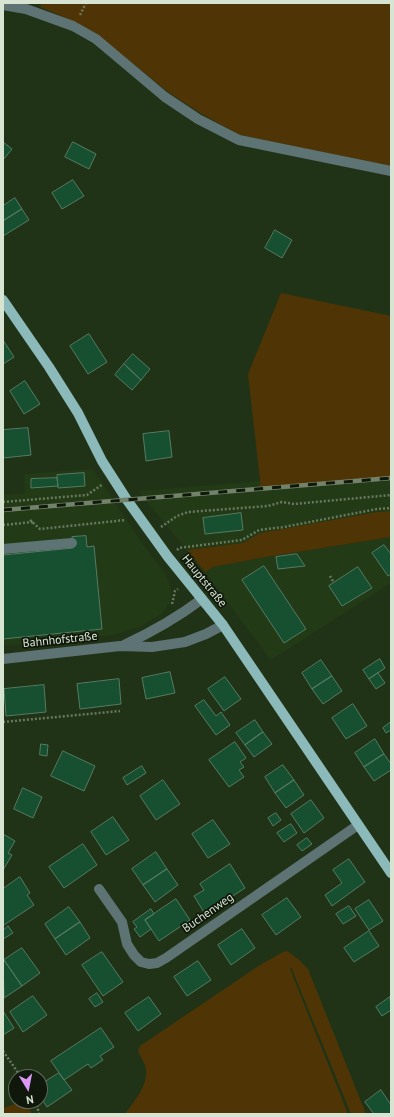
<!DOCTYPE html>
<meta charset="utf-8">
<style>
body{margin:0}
#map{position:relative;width:394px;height:1117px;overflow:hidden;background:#203316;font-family:"PT Sans",sans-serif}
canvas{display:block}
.frame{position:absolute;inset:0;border:4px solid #d7e4d2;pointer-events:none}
.north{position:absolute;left:8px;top:1069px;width:40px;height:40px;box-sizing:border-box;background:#0f180b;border:1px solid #5f6a5b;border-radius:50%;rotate:170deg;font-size:11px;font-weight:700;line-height:16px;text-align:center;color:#d7e4d2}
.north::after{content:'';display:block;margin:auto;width:14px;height:18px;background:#db99f5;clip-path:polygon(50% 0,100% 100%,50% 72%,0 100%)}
</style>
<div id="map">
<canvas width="394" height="1117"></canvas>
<div class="frame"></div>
<div class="north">N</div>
</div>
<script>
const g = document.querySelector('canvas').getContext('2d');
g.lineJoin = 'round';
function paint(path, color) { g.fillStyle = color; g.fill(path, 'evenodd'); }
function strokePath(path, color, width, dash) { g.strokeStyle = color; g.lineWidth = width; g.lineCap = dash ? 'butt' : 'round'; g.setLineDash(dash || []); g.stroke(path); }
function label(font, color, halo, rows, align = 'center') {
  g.font = font + ' "PT Sans",sans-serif'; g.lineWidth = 3.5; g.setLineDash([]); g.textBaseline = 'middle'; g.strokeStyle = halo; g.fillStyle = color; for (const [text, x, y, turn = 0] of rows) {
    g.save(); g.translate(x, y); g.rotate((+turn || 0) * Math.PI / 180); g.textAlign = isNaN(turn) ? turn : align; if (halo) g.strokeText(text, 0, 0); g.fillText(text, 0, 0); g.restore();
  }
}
const built = new Path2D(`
 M391,466V511L377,512L260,533L243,543L187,550L138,491L261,481L336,470Z
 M93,469L141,542L164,572L169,582L172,591L170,603L161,614L149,621L141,626L114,635L3,646V495L25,493L24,474Z
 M391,537V583L271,660L205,572L213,567L260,558Z`);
const green = new Path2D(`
 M42,3H391V166L240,135L200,113L168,92L98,35L73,21L40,7Z
 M281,293L391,316V478L261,489L248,374Z
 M391,511V537L260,558L213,567L205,572L187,550L243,543L260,533L377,512Z
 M287,951L298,959L308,969L366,1114H351L291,967L290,969L348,1114H125C134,1101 151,1083 145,1065C143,1060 140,1056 138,1051L140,1046L257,967L283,952Z
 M25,1101L32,1114H3V1108Z`);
const building = new Path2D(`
 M3,142L12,149L3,160Z
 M73,142L96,154L89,169L65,157Z
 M73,180L84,196L62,209L52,193Z
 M15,198L22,209L3,221V206Z
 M22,209L29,220L3,236V221Z
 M275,230L292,240L282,258L265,248Z
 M89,334L107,362L88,374L70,346Z
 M3,340L14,357L3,364Z
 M133,354L150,369L141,380L124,364Z
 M124,364L141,380L132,390L115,375Z
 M25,381L40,404L24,414L10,391Z
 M28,428L31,455L3,458V430Z
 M169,431L172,457L146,461L143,434Z
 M84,473L85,486L58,488L57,475Z
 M57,478L58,486L31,488V479Z
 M241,513L243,530L205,534L203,518Z
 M86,536L87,547L94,546L102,629L3,639V555L73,548L72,537Z
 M384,545L391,554V574L388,576L372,553Z
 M297,554L305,566L278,569L276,557Z
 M264,566L306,629L284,643L242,580Z
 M358,567L372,588L342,606L329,586Z
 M380,659L385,668L369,679L363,670Z
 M321,660L332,676L312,689L302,673Z
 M170,672L175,693L146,699L142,678Z
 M378,673L385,683L376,689L369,679Z
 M332,676L342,691L323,704L312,689Z
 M225,677L241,699L224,711L208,689Z
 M119,679L121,704L80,709L77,684Z
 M44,685L46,712L6,716L4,689Z
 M204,700L216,716L221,712L230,725L216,735L195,706Z
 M353,704L367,726L346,739L332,718Z
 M255,720L263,732L245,745L236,733Z
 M391,722V730L386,733L383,728Z
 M263,732L272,744L254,757L245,745Z
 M375,739L384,754L364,767L355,753Z
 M235,742L246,758L240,762L244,767L239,770L244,777L229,787L209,760Z
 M41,744L48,745L47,756L40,755Z
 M63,751L95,766L84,791L51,776Z
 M384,754L391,764V770L374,781L364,767Z
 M283,765L294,780L275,793L265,777Z
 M142,766L146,773L127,785L123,778Z
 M163,780L180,804L156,820L140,796Z
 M294,780L304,795L286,808L275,793Z
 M23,788L42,797L33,818L14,809Z
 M311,800L324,818L304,833L291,814Z
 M276,813L281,820L273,826L268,818Z
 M113,817L129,840L106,855L91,832Z
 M213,820L230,844L208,858L192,834Z
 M291,824L297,833L284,842L277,833Z
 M3,834L15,841L8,853L12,855L3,870Z
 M307,838L312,844L302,851L297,845Z
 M83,844L97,865L64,888L49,867Z
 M156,852L167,869L143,885L132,869Z
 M349,859L365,882L332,906L325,895L342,883L333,870Z
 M230,864L245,888L205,914L194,896L204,890L200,884Z
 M167,869L178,885L155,902L143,885Z
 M20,877L30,893L27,895L34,905L4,925L3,924V889Z
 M287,898L301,917L276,935L262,915Z
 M176,899L190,920L159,941L145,920Z
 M369,900L383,921L369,930L355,909Z
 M349,906L356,916L343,924L336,914Z
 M69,907L80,922L55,939L45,924Z
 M151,909L154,914L145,920L151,929L140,937L134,929L137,927L133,922Z
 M80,922L90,938L66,955L55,939Z
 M8,926L13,933L3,939V928L4,929Z
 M242,929L255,948L231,965L218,945Z
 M369,931L379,946L354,962L344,948Z
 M22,948L40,973L22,986L4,960Z
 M102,952L123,982L103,996L82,965Z
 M4,960L22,986L4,998L3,961Z
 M198,961L211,980L187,996L174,977Z
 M97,993L103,1002L95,1007L89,999Z
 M33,996L47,1015L23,1032L10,1012Z
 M149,997L161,1014L138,1031L125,1013Z
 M390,997L391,1010L382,1016L376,1007Z
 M3,1011L14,1028L3,1035Z
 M101,1028L114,1047L100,1056L103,1060L91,1068L88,1064L64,1080L51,1061Z
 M59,1073L72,1090L47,1107L40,1096V1085Z
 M381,1090L391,1105V1114H374L365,1102Z`);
const path = new Path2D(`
 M80,15L86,3
 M3,502L87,495L103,484
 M30,520L40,529L126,520
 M3,525L33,522
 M161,527L177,516L188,512L268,506L282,502L294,504L391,495
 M177,550L179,548L242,540L259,530L284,527L377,509L391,508
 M330,576L334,583
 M172,604L175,591L178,589
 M3,722L120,711
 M3,1051L21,1077
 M36,1101L39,1114`);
const minor = new Path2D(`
 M3,5L26,9L73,26L96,39L165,97L198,119L239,140L391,171
 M3,549L72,543
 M124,645C152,632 178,617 202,599
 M3,659L120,646L152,647L185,642L206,634L223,625
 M99,889L122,922L127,944L134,955L141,962L149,964L157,963L166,958L358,825`);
const major = new Path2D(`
 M3,300L49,367L78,413L102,461L127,500L168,557L223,625L391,873`);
const rail = new Path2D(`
 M3,510L391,478`);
const streetNames = [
 ["Hauptstraße",204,581,51],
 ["Bahnhofstraße",60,640,-6],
 ["Buchenweg",208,913,-35]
];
paint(built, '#233a16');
paint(green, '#4f3506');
paint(building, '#174f31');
strokePath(building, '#567b63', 1);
strokePath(path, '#687960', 2.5, [2, 2]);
strokePath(minor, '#5e7373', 10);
strokePath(major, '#8cb9b9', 10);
strokePath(rail, '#73836b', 4.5);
strokePath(rail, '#0f180b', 3, [9]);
label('12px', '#d7e4d2', '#0f180b', streetNames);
</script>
